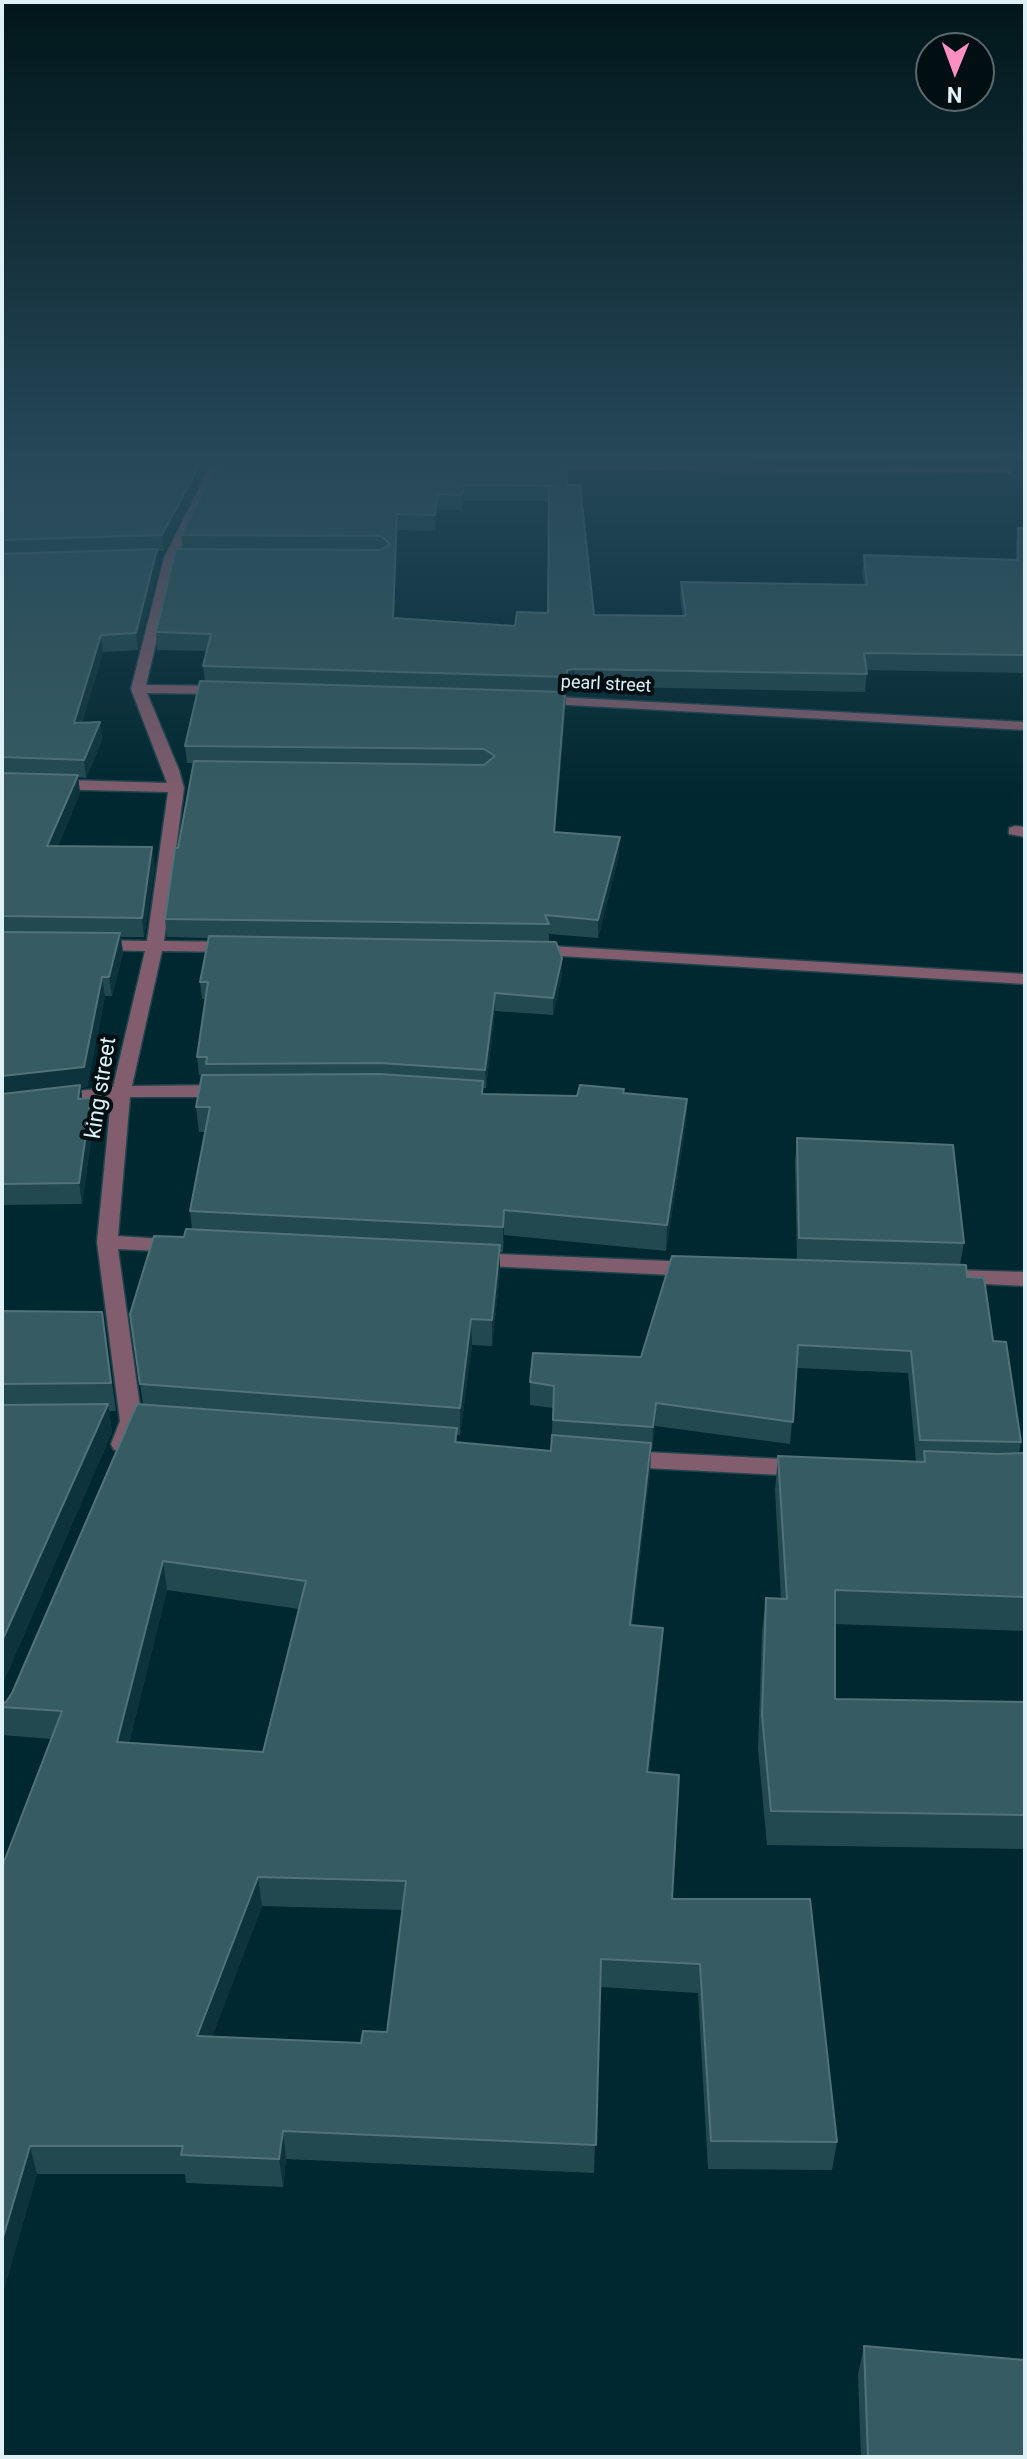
<!DOCTYPE html>
<style>
body{margin:0}
#map{position:relative;width:1027px;height:2459px;overflow:hidden;background:#002830;font-family:Roboto,sans-serif}
canvas{display:block}
.frame{position:absolute;inset:0;border:4px solid #ddf1f6;pointer-events:none}
.north{position:absolute;left:915px;top:32px;width:80px;height:80px;box-sizing:border-box;background:#020f12;border:2px solid #5a696d;border-radius:50%;rotate:181deg;font-size:22px;font-weight:700;line-height:32px;text-align:center;color:#ddf1f6}
.north::after{content:'';display:block;margin:auto;width:28px;height:36px;background:#fc8fc2;clip-path:polygon(50% 0,100% 100%,50% 72%,0 100%)}
</style>
<div id="map">
<canvas width="1027" height="2459"></canvas>
<div class="frame"></div>
<div class="north">N</div>
</div>
<script>
const g = document.querySelector('canvas').getContext('2d');
g.lineJoin = 'round';
function strokePath(path, color, width, dash) { g.strokeStyle = color; g.lineWidth = width; g.lineCap = dash ? 'butt' : 'round'; g.setLineDash(dash || []); g.stroke(path); }
function paint(path, color) { g.fillStyle = color; g.fill(path, 'evenodd'); }
function label(font, color, halo, rows, align = 'center') {
  g.font = font + ' Roboto,sans-serif'; g.lineWidth = 8; g.setLineDash([]); g.textBaseline = 'middle'; g.strokeStyle = halo; g.fillStyle = color; for (const [text, x, y, turn = 0] of rows) {
    g.save(); g.translate(x, y); g.rotate((+turn || 0) * Math.PI / 180); g.textAlign = isNaN(turn) ? turn : align; if (halo) g.strokeText(text, 0, 0); g.fillText(text, 0, 0); g.restore();
  }
}
const minor = new Path2D(`
 M213,460H225L176,558L146,685L226,686L233,690L226,694L147,693L179,770L184,788L164,941L234,942L242,947L234,952L162,951L132,1086L225,1085L234,1091L225,1097H130L118,1236L178,1240L188,1246L178,1252L118,1249L142,1421L130,1450H114L111,1444L120,1421L97,1242L111,1099L2,1112V1100L113,1087L145,951L94,950L86,945L94,940L147,941L168,792L2,788V778L167,783L131,689L164,558Z
 M1002,460H1014L1010,473L541,469L535,466L541,463L1001,467Z
 M538,696L1025,722V730L533,703V697Z
 M1015,826L1025,827V837L1009,834V828Z
 M534,945L1025,974V984L528,954L526,950Z
 M473,1253L693,1262L703,1269L693,1276L466,1265L463,1260L466,1255Z
 M953,1270L1025,1272V1286L946,1282L943,1277Z
 M626,1451L801,1460L809,1462L812,1468L809,1474L801,1476L626,1467L618,1465L615,1459L618,1453Z`);
const wall = new Path2D(`
 M2,460H212L164,551H158L159,565L138,650L103,652L82,723L100,722L102,740L86,778L78,777L80,793L58,846L155,866L144,937H121L123,953L112,996H105L87,1087L81,1088L82,1098L94,1118L82,1204L2,1205Z
 M219,460L567,485L594,615L683,616L680,598L681,582L864,585L862,572L864,555L1016,560V544L1018,528H1025V673L867,670L865,692L574,686L567,688L555,832L619,855L598,938L549,934V942L562,975L553,1015L495,1011L486,1088H483V1094L577,1096L624,1093L687,1099L686,1123L666,1251L504,1235L503,1252H500V1272L492,1346L472,1345L460,1435H457V1442L551,1451L553,1408L530,1405V1382L641,1357L797,1260L795,1161L797,1138L964,1243L960,1265L967,1277L993,1341L1021,1442L1019,1454L1025,1453V1631L835,1624V1699L1025,1702V1849L767,1845L758,1749L762,1632L766,1598L781,1599L775,1490L778,1456L916,1462L908,1373L797,1368L790,1444L655,1426L652,1450H651L650,1472L632,1625L663,1628L661,1657L649,1773L672,1899L837,2142L832,2170L708,2169L698,1993L600,1987L594,2173L286,2159L283,2187L186,2183L185,2174H37L2,2296V1867L51,1739L2,1735V1703L6,1702L12,1693L143,1404L130,1314L184,1237L192,1230L190,1211L206,1132H199L196,1107L207,1075H199L197,1057L205,999H202L200,982L208,938L167,937L165,919L193,763H187L185,746L205,681L203,666L207,651L157,650L156,632L183,549L181,535ZM464,501H549L548,613L515,626L394,618L397,530L435,531L439,510H462ZM167,1590L299,1609L263,1752L129,1743ZM262,1906L402,1910L387,2032L361,2043L212,2036Z
 M2,1311L102,1312L116,1411H109L112,1432L2,1685Z
 M864,2346L1025,2457H861L858,2375Z`);
const shadedWall = new Path2D(`
 M202,460H212L164,551L162,535Z
 M464,485V501L462,510V495Z
 M438,494L439,510L435,531V515Z
 M397,514V530L393,635V618Z
 M157,549L159,565L138,650L136,633Z
 M101,635L103,652L77,740L74,723Z
 M575,669L574,686L567,688L566,695L567,670Z
 M565,692V709L554,850V832Z
 M100,722L102,740L86,778L84,760Z
 M78,775L80,793L50,865L47,846Z
 M620,837L619,855L598,938V920Z
 M152,847L155,866L144,937L142,918Z
 M120,933L123,953L112,996L109,977Z
 M562,958V975L553,1015V998Z
 M102,977L105,996L87,1087L81,1088L83,1105L2,1097V1076Z
 M495,993V1011L486,1088L485,1070Z
 M91,1098L94,1118L82,1204L79,1183Z
 M687,1099L686,1123L666,1251L667,1225Z
 M504,1210V1235L503,1252V1227Z
 M500,1245V1272L492,1346V1320Z
 M471,1319L472,1345L460,1435V1408Z
 M656,1403L655,1426L652,1450L653,1427Z
 M108,1404L112,1432L2,1685V1641Z
 M651,1443L650,1472L629,1654L630,1625Z
 M163,1561L167,1590L122,1771L117,1742Z
 M663,1628L661,1657L646,1801L647,1772Z
 M258,1877L262,1906L202,2064L197,2036Z
 M283,2131L286,2159L283,2187L279,2159Z
 M30,2146L37,2174L2,2296V2241Z`);
const building = new Path2D(`
 M2,460H202L162,535L2,540Z
 M219,460H566L567,485H580L594,615L686,616L681,582L867,585L864,555L1018,560V528H1025V655L864,653L867,674L575,669L567,670V677L203,666L211,634L156,632L176,549L381,550L390,544L381,536L181,535ZM464,485L557,486H549L548,613L517,612L515,626L393,618L397,514L435,515L438,494L462,495Z
 M157,549L136,633L101,635L74,723L100,722L84,760L2,757V554Z
 M200,681L565,692L554,832L620,837L598,920L545,915L549,924L165,919L175,848H178L194,761L484,765L495,756L484,749L185,746Z
 M2,773L78,775L47,846L152,847L142,918L2,916Z
 M2,932L120,933L109,977H102L84,1067L2,1076Z
 M209,936L556,942L562,958L553,998L495,993L485,1070L380,1063L206,1064L207,1057H197L208,982H200Z
 M380,1074L483,1081L482,1094L577,1096L580,1085L624,1089L623,1093L687,1099L667,1225L504,1210L503,1227L190,1211L210,1107H196L202,1075Z
 M80,1085L78,1099L91,1098L79,1183L2,1184V1094Z
 M797,1138L953,1145L964,1243L799,1238Z
 M186,1229L500,1245L492,1320L471,1319L460,1408L140,1384L130,1314L154,1236L184,1237Z
 M672,1256L966,1265L967,1277L984,1278L993,1341L1006,1342L1021,1442L920,1440L911,1351L798,1345L793,1422L656,1403L653,1427L553,1420L554,1386L530,1382L533,1353L641,1357Z
 M2,1311L102,1312L111,1383L2,1384Z
 M108,1404L2,1641V1405Z
 M137,1404L457,1428L455,1442L551,1451L552,1435L651,1443L630,1625L663,1628L647,1772L679,1775L672,1899H810L837,2142L711,2141L700,1964L601,1959L596,2145L283,2131L279,2159L181,2155L183,2146H30L2,2241V1867L62,1711L2,1707V1703L6,1702L12,1693ZM163,1561L306,1581L263,1752L117,1742ZM258,1877L406,1881L387,2032L363,2031L361,2043L197,2036Z
 M924,1451L997,1454L1025,1453V1597L835,1590V1699L1025,1702V1815L771,1811L762,1715L766,1598L787,1599L778,1456L925,1462Z
 M864,2346L1025,2360V2457H868Z`);
const farStreetnames = [
 ["pearl street",606,685,3]
];
const streetNames = [
 ["king street",102,1088,-81]
];
strokePath(minor, '#1f444c', 3);
paint(minor, '#825d6d');
paint(wall, '#234950');
paint(shadedWall, '#0d343c');
paint(building, '#375b62');
strokePath(building, '#517279', 2);
const sky = g.createLinearGradient(0, 0, 0, 804);
sky.addColorStop(0, '#00161a');
sky.addColorStop(0.57, '#264859');
sky.addColorStop(1, '#26485900');
g.fillStyle = sky;
g.fillRect(0, 0, 1027, 804);
label('18px', '#ddf1f6', '#020f12', farStreetnames);
label('22px', '#ddf1f6', '#020f12', streetNames);
</script>
